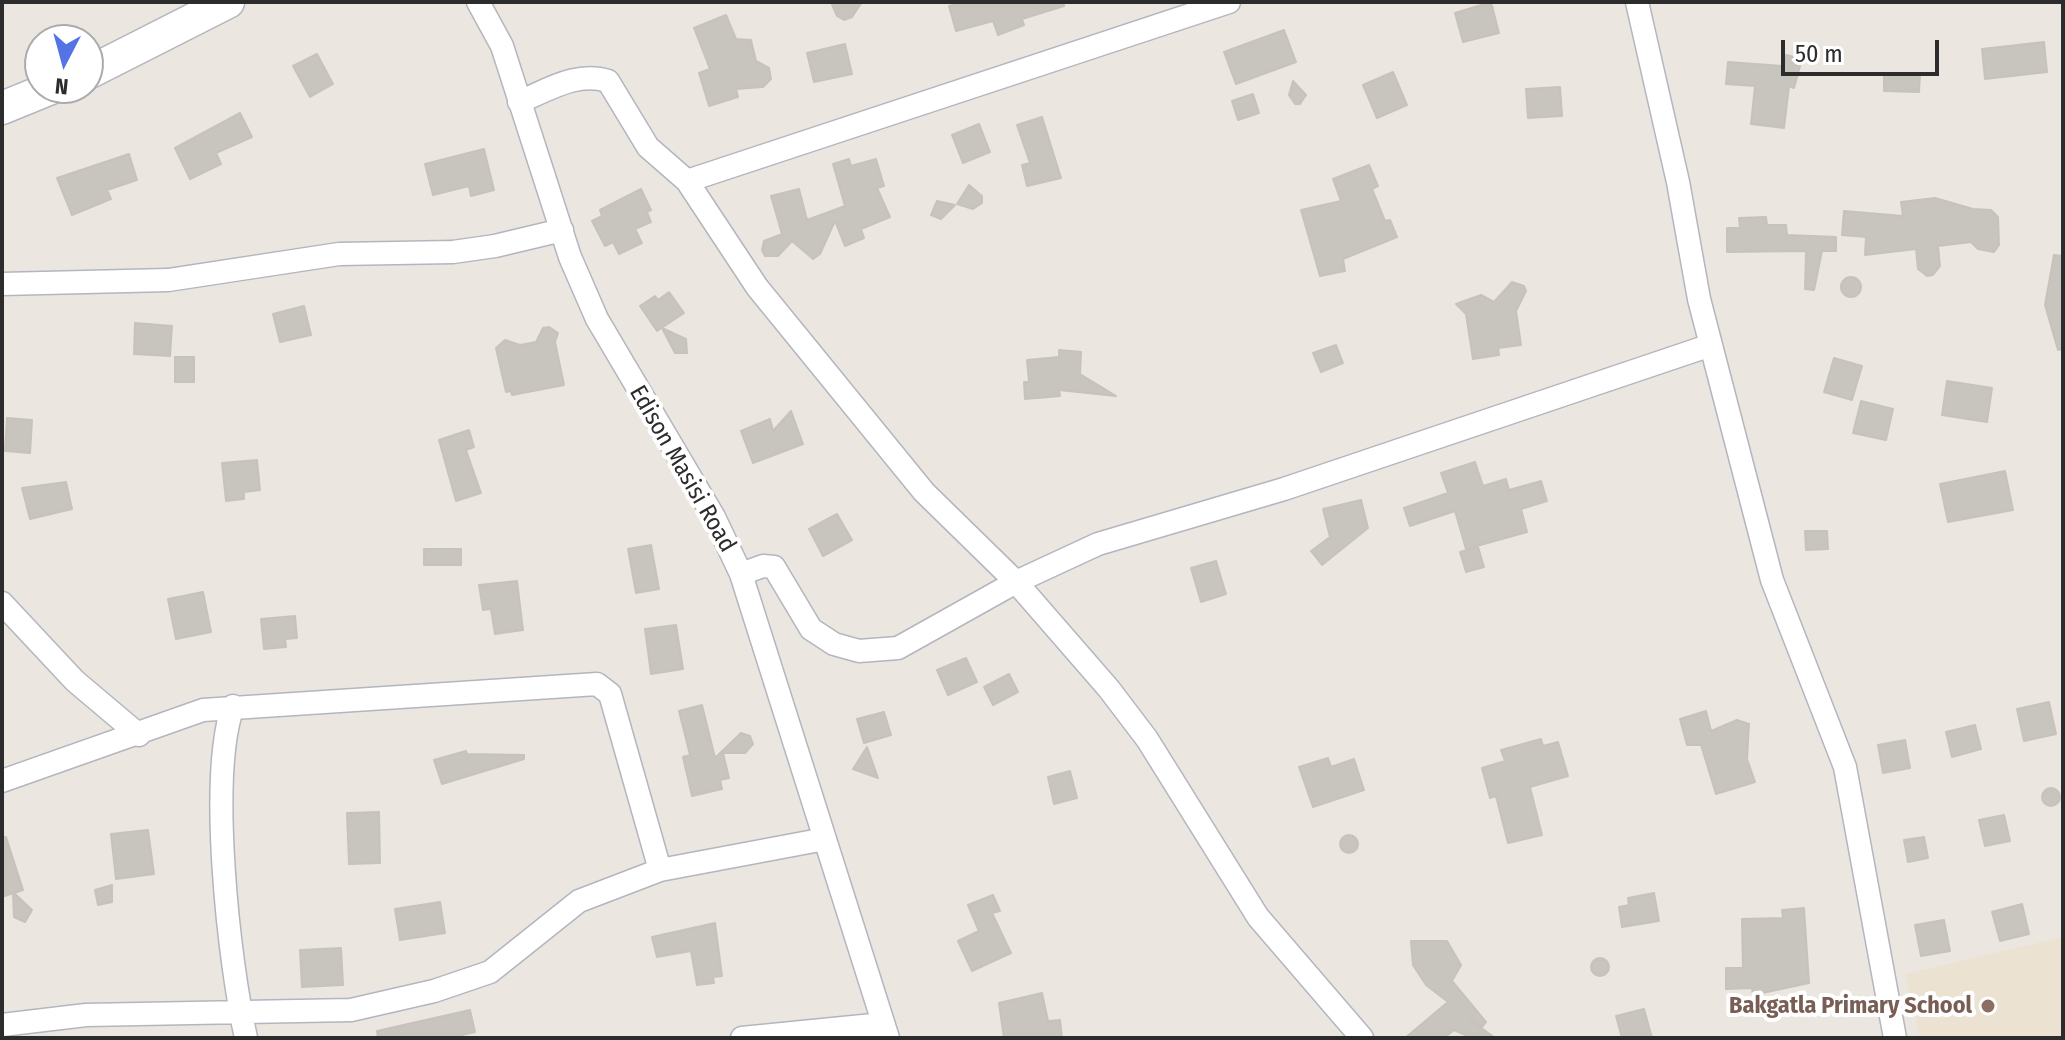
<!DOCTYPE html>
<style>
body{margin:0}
#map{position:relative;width:2065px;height:1040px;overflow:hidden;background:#ece6e0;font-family:"Fira Sans Condensed",sans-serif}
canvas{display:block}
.frame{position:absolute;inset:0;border:4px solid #2c2c2c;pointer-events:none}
.north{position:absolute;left:24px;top:24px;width:80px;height:80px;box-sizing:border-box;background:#fff;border:2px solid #ababab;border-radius:50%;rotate:186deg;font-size:22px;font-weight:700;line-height:32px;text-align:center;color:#2c2c2c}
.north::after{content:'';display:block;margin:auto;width:28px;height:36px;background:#5474e5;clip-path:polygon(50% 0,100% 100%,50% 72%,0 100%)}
.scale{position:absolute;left:1781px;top:40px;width:158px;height:36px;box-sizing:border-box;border:4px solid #2c2c2c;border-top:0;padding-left:10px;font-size:24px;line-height:28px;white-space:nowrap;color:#2c2c2c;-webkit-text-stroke:6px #fff;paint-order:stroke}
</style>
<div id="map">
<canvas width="2065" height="1040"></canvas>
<div class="frame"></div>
<div class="north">N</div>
<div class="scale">50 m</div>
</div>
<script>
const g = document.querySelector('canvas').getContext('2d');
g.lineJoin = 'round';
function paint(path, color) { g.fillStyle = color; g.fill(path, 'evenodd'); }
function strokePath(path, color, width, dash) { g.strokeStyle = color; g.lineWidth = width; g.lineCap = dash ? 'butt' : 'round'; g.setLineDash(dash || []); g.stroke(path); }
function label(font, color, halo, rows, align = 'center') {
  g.font = font + ' "Fira Sans Condensed",sans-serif'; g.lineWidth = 8; g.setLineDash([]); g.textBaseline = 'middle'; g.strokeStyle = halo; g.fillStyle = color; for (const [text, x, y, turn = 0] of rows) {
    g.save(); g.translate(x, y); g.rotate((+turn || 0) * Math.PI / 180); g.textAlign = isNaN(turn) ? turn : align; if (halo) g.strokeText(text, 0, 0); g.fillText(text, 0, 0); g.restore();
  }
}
const education = new Path2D(`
 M2063,937V1038H1920L1905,974Z`);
const building = new Path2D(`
 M831,2H862L852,17L844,20L837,16Z
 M965,2H1063L1064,6L1022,19L1024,25L998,35L993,21L956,31L949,6Z
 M1491,2L1499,33L1463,42L1455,13Z
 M726,15L736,39L751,40L756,61L769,68L771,79L763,87L736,89L738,97L709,106L699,73L710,69L694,28Z
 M1284,30L1296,62L1236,84L1224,52Z
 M2044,42L2047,72L1985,79L1982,49Z
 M845,44L852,74L814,82L807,53Z
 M317,54L333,84L310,97L293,66Z
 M1786,55L1802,59L1794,88L1789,86L1784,128L1751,124L1755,86L1726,84L1728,62L1783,66Z
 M1393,72L1407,105L1377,118L1363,85Z
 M1884,73L1920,74L1919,92L1884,91Z
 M1293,81L1306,95L1300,104H1295L1289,95Z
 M1560,87L1562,116L1528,118L1526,89Z
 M1253,94L1259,113L1238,120L1232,101Z
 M240,113L252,137L216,153L221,164L190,179L175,148Z
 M1042,117L1061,178L1027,186L1022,165L1030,163L1017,125Z
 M979,124L990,152L963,163L952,135Z
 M484,149L494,190L471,196L469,186L433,195L425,164Z
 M129,154L137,180L107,190L111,199L72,215L57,178Z
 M849,159L851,166L876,159L884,186L877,188L890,217L861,229L864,238L845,246L835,221L820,254L813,259L792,241L778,256H765L762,250L764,241L782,234L771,196L799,189L807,220L845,206L833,164Z
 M1369,165L1378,186L1372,189L1385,221L1390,220L1397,237L1343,259L1345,271L1320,276L1301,210L1341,201L1333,179Z
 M969,185L982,196V203L973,209L957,204Z
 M641,189L651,210L647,212L651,222L635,229L642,243L619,254L613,242L605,246L592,221L602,216L600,210Z
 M1935,198L1973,209L1991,210L1998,217L1999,245L1994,252L1978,249L1971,242L1938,246L1940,266L1933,275L1927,276L1918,269L1916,249L1865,255L1866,237L1842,235L1844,211L1903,216L1901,202Z
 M937,201L955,205L941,219L931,215Z
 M1766,217L1767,225H1786L1787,235L1836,237V251H1822L1814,290L1805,289L1806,251L1727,252V228H1740L1739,218Z
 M2054,255L2063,256V349L2058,350L2045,305Z
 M1841 287a10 10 0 1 1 20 0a10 10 0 1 1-20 0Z
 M1512,282L1524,286L1526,291L1516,311L1521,345L1498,348L1499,355L1473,359L1466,314L1456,304L1481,295L1494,302Z
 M669,292L684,313L657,331L640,306L655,296L658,300Z
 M304,306L311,335L280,342L273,314Z
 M135,323L172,326L170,356L134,354Z
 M549,327L558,333L555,342L564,385L512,395L511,391L506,392L496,348L505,340L520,345L536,342L543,328Z
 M662,328L686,339L687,353H675Z
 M1336,345L1343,363L1321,372L1313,353Z
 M1059,350L1081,352L1080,374L1116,396L1059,390L1060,396L1025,399L1024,382H1029L1027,360L1059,357Z
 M175,357H194V382H175Z
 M1834,358L1862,366L1852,400L1824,392Z
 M1947,381L1992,388L1987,422L1942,415Z
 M1861,401L1893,409L1886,440L1853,433Z
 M791,411L803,444L753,463L741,431L770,419L773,431Z
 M7,418L32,420L30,453L5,451Z
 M469,430L474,447L466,450L481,493L456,501L439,440Z
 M257,460L260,490L244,492V499L226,501L222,463Z
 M1475,462L1483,486L1506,479L1509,490L1541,481L1547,501L1521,509L1527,532L1466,549L1455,511L1410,526L1404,508L1448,493L1441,473Z
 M2005,471L2013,510L1948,522L1940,484Z
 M66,482L72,509L30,519L22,488Z
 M1361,500L1368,528L1322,565L1311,551L1330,537L1323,509Z
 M837,514L852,540L823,556L809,529Z
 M1805,531H1827L1828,549L1806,550Z
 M651,545L659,589L636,593L628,549Z
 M1478,547L1484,567L1466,572L1460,552Z
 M424,549H461V565H424Z
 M1216,561L1226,594L1201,602L1191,568Z
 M517,581L523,630L495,634L491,609L483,610L479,585Z
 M203,592L211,632L176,639L168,599Z
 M295,616L297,638L285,639L286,647L264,649L261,619Z
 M676,625L683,669L651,674L645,629Z
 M966,658L977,682L948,695L937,670Z
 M1009,674L1018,692L993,705L984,687Z
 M2049,702L2056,734L2024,741L2017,709Z
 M702,705L715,758L741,733L750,736L753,744L745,753H723L729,778L720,780L722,789L692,796L683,757L690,755L679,711Z
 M1706,711L1711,731L1737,720L1749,724L1747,759L1755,782L1716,794L1701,745H1687L1680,719Z
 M884,712L891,735L864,743L857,719Z
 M1975,725L1981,749L1952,757L1946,732Z
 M1541,739L1543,746L1558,742L1568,776L1530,787L1542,835L1508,843L1496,796L1490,798L1482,768L1505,761L1501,750Z
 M1905,740L1910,768L1883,773L1878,745Z
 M867,747L878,778L853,769Z
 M466,751L467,754L524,755V759L442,784L434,760Z
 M1328,758L1331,767L1354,759L1364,790L1313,807L1299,767Z
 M1070,771L1077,798L1054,804L1048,777Z
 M2042 797a9 9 0 1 1 18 0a9 9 0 1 1-18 0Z
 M379,812L380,863L349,864L347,813Z
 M2004,815L2010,841L1985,846L1979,820Z
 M148,830L154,874L116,879L111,834Z
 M1340 844a9 9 0 1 1 18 0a9 9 0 1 1-18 0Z
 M6,837L23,890L14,893L32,910L25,922L14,917L13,893L2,897V838Z
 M1924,837L1928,858L1908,862L1904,840Z
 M112,885V902L98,905L95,890Z
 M1654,893L1659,921L1622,927L1619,907L1629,905L1628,898Z
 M993,895L1000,911L992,913L1011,953L972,971L958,941L979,931L968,905Z
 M440,902L445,933L400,940L395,909Z
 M2022,904L2029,934L2000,941L1992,912Z
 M1804,908L1809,983L1753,995L1752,988L1726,989V968H1743L1742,919L1783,918L1782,910Z
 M1944,920L1950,951L1921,956L1915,925Z
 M715,923L722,976L713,977L714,983L697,985L691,951L657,957L652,937Z
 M1411,941H1447L1461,965L1452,981L1486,1022L1481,1028L1468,1018L1495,1038H1472L1454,1030L1444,1038H1405L1448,1002L1426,985L1413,965Z
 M341,948L343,985L302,987L300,950Z
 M1591 967a9 9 0 1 1 18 0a9 9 0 1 1-18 0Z
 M1042,993L1048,1021L1060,1020L1062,1038H1004L999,1003Z
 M1644,1009L1652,1038H1622L1616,1016Z
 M470,1010L475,1032L449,1038H378L377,1031Z`);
const minor = new Path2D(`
 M478,2L502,46L570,257L597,319L714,517L741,574L888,1038
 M1637,2L1678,182L1699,299L1772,580L1845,767L1895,1038
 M519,102C548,90 577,71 608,81L648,147L687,181L757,287L924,492L1016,582L1109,689L1147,739L1258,917L1362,1038
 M687,181L1229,2
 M2,284L168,280L339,254L453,252L495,246L562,230
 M741,574L763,566L774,567L811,629L834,644L859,651L898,648L1016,582L1098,544L1284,489L1711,345
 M2,603L75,681L139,735
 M233,706C208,777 229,962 246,1038
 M2,781L203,710L597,684L610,694L660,870
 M2,1025L86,1015L351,1010L434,991L490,972L579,901L660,870L825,839
 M742,1038L883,1024`);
const secondary = new Path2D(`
 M88,73L228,2
 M2,108L51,88`);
const markers = [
 [1988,1006,8,"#8d6e63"]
];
const streetNames = [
 ["Edison Masisi Road",682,469,60]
];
const educationNames = [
 ["Bakgatla Primary School",1972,1006]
];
paint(education, '#ebe2d2');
paint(building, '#c8c4be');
strokePath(building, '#c7c2ba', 2);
strokePath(minor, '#b3b6be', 25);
strokePath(secondary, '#b3b6be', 35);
strokePath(minor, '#fff', 22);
strokePath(secondary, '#fff', 32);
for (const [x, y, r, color] of markers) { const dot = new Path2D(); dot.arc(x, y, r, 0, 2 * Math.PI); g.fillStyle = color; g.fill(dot); strokePath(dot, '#fff', 3); }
label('24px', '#2c2c2c', '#fff', streetNames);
label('bold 24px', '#785e54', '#fff', educationNames, 'right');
</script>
